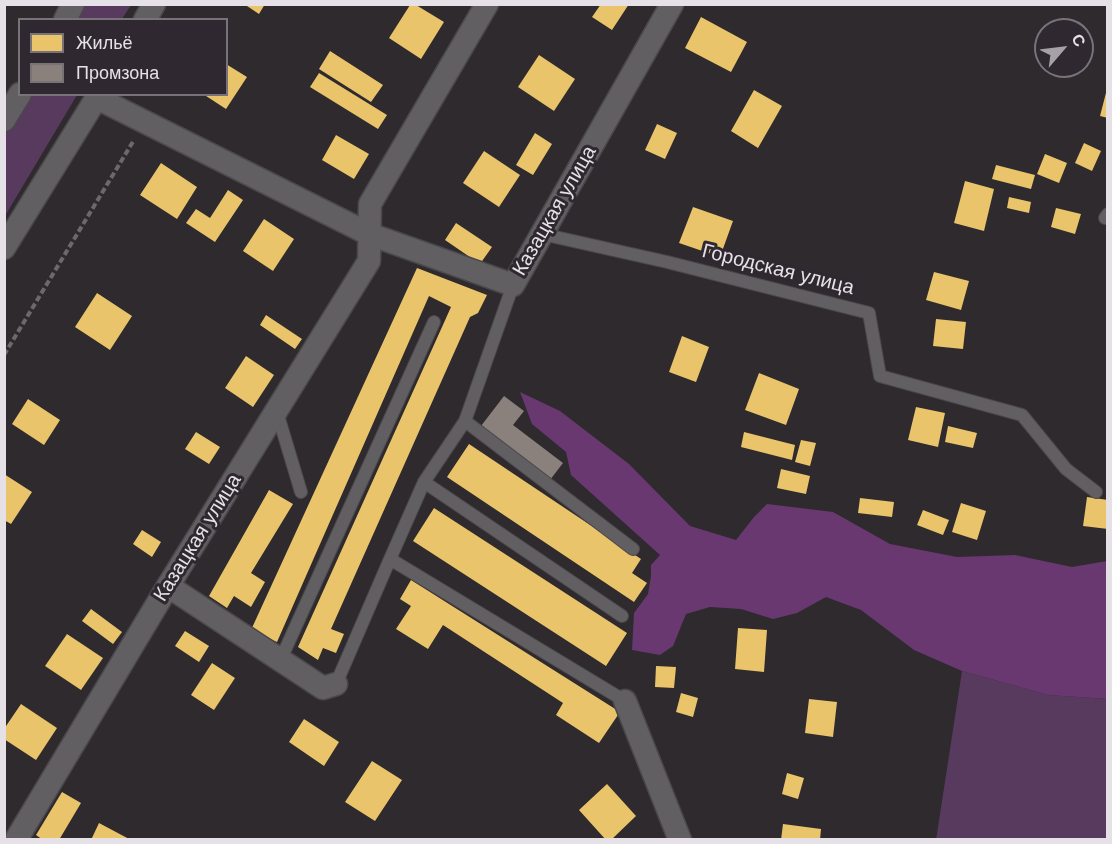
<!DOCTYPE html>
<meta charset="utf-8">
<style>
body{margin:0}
#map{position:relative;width:1112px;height:844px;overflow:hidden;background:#2e2a2e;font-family:Arial,sans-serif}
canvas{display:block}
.frame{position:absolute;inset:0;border:6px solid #e5e1e6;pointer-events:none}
.legend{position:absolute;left:18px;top:18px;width:210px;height:78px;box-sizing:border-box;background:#2f2830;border:2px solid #787279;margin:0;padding:8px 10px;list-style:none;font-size:18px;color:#e5e1e6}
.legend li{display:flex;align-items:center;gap:12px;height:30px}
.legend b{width:30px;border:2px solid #787279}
.north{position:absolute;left:1034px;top:18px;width:60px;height:60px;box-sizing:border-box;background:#2f2830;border:2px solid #787279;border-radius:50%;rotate:62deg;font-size:16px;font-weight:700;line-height:24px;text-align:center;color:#e5e1e6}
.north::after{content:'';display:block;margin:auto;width:21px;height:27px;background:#a5a1a6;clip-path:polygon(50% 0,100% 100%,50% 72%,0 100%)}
</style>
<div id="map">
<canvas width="1112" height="844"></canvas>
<div class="frame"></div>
<ul class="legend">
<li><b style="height:16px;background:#e9c46a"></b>Жильё</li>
<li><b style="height:16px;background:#8a817c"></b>Промзона</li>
</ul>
<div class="north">С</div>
</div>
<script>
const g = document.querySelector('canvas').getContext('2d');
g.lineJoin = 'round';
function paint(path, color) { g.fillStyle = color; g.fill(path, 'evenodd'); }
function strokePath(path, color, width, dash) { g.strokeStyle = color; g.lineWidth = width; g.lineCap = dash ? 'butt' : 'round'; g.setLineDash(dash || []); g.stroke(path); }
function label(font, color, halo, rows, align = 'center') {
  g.font = font + ' Arial,sans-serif'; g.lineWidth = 6; g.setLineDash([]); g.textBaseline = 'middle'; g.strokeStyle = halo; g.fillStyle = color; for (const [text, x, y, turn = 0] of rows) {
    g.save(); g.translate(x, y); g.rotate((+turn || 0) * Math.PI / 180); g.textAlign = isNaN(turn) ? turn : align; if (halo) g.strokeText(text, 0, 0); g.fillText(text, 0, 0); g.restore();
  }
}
const green = new Path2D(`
 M85,5H131L122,19L76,20Z
 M31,95H77L5,216L4,136Z
 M962,671L1048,695L1107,699V839L936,840Z`);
const forest = new Path2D(`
 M520,392L560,411L629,464L690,526L736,540L754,517L767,504L833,512L890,544L957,557L1015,555L1072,567L1107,561V699L1048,695L962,671L914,650L861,610L826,597L797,613L773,619L741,609L710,607L686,614L673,646L660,655L632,650L634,613L648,594L651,576V565L660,555L571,475L566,452L532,424Z`);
const homes = new Path2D(`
 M244,4H265L259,14Z
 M601,4H629L612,30L592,17Z
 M410,5H416L444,22L421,59L389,38Z
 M701,17L747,42L731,72L685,48Z
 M330,51L383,85L371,102L319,69Z
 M539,55L575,79L554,111L518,87Z
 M226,64L247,77L226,109L203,94H226Z
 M319,73L387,115L378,129L310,87Z
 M1107,89L1108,90V118L1100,116Z
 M754,90L782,106L758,148L731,131Z
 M657,124L677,133L665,159L645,150Z
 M535,133L552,144L533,175L516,165Z
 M336,135L369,154L354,179L322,160Z
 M1084,143L1101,151L1092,171L1075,163Z
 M484,151L520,175L499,207L463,183Z
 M1045,154L1067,163L1059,183L1037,174Z
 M161,163L197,187L177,219L140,195Z
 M996,165L1035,175L1031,189L992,179Z
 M965,181L994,189L984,231L954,223Z
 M228,190L243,200L215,242L186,223L196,209L210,218Z
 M1009,197L1031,202L1029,213L1007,208Z
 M693,207L733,221L720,257L679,243Z
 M1056,208L1081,214L1075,234L1051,227Z
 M264,219L294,239L273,271L243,251Z
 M456,223L492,247L480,264L445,240Z
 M417,268L487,295L478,313L470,317L331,629L344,634L336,653L323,648L318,660L298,647L451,307L429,296L277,642L251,630Z
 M934,272L969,281L961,310L926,300Z
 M97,293L132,316L110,350L75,327Z
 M266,315L302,339L295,349L260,325Z
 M936,319L966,322L963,349L933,346Z
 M682,336L709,347L696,382L669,372Z
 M246,356L274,375L253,407L225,388Z
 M759,373L799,389L786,425L745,410Z
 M28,399L60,420L44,445L12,424Z
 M916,407L945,413L938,447L908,440Z
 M948,426L977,433L973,448L945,442Z
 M196,432L220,447L209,464L185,449Z
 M744,432L795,445L792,460L741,447Z
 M801,440L816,443L810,466L795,462Z
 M469,444L641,559L632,573L647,583L634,602L447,477Z
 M781,469L810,476L806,494L777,488Z
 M4,474L32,492L11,524L4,520Z
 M269,490L293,504L251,573L265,582L251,607L234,596L227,608L209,596Z
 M1087,497L1108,500V529L1083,526Z
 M860,498L894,502L892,517L858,513Z
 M961,503L986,511L977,540L952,532Z
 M434,508L627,633L606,666L413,541Z
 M923,510L949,520L943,535L917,525Z
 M142,530L161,542L152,557L133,544Z
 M411,580L620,712L599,743L556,715L563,703L443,625L428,649L396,629L411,606L400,599Z
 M91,609L122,632L113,644L82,621Z
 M738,628L767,630L764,672L735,669Z
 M185,631L209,646L199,662L175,646Z
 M67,634L103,658L81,690L45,666Z
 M212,663L235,678L214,710L191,695Z
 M656,666L676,667L674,688L655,687Z
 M681,693L698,698L693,717L676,712Z
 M809,699L837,702L833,737L805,733Z
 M21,704L57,728L36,760L4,739V729Z
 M304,719L339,742L324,766L289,742Z
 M372,761L402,780L375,821L345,802Z
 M787,773L804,778L798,799L782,794Z
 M607,784L636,816L611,840H606L579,810Z
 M62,792L81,803L59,840H43L36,835Z
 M99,823L131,840H91Z
 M783,824L821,829L820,840H781Z`);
const industry = new Path2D(`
 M504,396L524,411L513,425L563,463L550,480L481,426Z`);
const path = new Path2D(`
 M4,355L134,140`);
const service = new Path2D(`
 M1105,218L1108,214
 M542,234L667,262L869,313L880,376L1022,415L1066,469L1096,492
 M277,412L301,492
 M465,421L633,549
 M424,482L622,616
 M390,559L424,482L465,421L513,285
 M280,661L434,322
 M336,684L390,559L625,701`);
const minor = new Path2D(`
 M65,20L73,4
 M145,20L154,4
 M97,98L369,234L513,285L672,4
 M4,120L20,94
 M4,248L99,94
 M168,586L323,688L336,684
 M625,701L680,840
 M16,840L168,586L369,261L370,204L487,4`);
const streetNames = [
 ["Казацкая улица",555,211,-60],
 ["Городская улица",778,270,14],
 ["Казацкая улица",198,538,-58]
];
paint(green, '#583a5e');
paint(forest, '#693871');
paint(homes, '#e9c46a');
paint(industry, '#8a817c');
strokePath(service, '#4b484c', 14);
strokePath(minor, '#4b484c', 25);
strokePath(path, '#6b696b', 4, [6, 3]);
strokePath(service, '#615f61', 12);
strokePath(minor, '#615f61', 22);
label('20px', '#e5e1e6', '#2f2830', streetNames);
</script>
